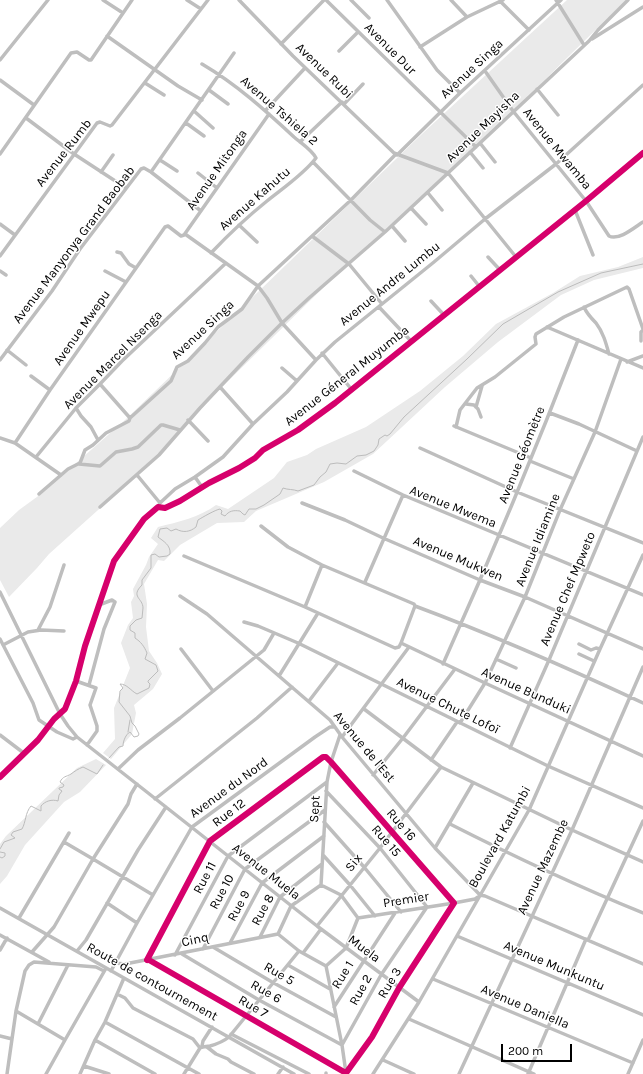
<!DOCTYPE html>
<meta charset="utf-8">
<style>
body{margin:0}
#map{position:relative;width:643px;height:1074px;overflow:hidden;background:#fff;font-family:Karla,sans-serif}
canvas{display:block}
.scale{position:absolute;left:501px;top:1044px;width:71px;height:18px;box-sizing:border-box;border:2px solid #000;border-top:0;padding-left:5px;font-size:12px;line-height:14px;white-space:nowrap;color:#000;-webkit-text-stroke:3px #fff;paint-order:stroke}
</style>
<div id="map">
<canvas width="643" height="1074"></canvas>
<div class="scale">200 m</div>
</div>
<script>
const g = document.querySelector('canvas').getContext('2d');
g.lineJoin = 'round';
function paint(path, color) { g.fillStyle = color; g.fill(path, 'evenodd'); }
function strokePath(path, color, width, dash) { g.strokeStyle = color; g.lineWidth = width; g.lineCap = dash ? 'butt' : 'round'; g.setLineDash(dash || []); g.stroke(path); }
function label(font, color, halo, rows, align = 'center') {
  g.font = font + ' Karla,sans-serif'; g.lineWidth = 3; g.setLineDash([]); g.textBaseline = 'middle'; g.strokeStyle = halo; g.fillStyle = color; for (const [text, x, y, turn = 0] of rows) {
    g.save(); g.translate(x, y); g.rotate((+turn || 0) * Math.PI / 180); g.textAlign = isNaN(turn) ? turn : align; if (halo) g.strokeText(text, 0, 0); g.fillText(text, 0, 0); g.restore();
  }
}
const green = new Path2D(`
 M567,0H626L513,111L324,287L219,390L146,467L49,554L37,568L9,597L0,580V528L19,510L41,494L125,420L423,133Z
 M643,257V268L594,280L561,295L498,342L445,387L373,454L324,482L256,511L244,522L217,523L180,545L164,561L158,560L144,584L147,604L146,627L149,651L157,663L162,674L153,689L134,705L136,713L132,734L111,759L103,753L115,739L114,708L130,668L121,643L128,625L133,618L131,602L134,596L133,589L146,565L149,557L158,544L151,538L158,527C178,522 200,517 216,505L228,509L274,478L287,462L307,455L316,449L366,427L420,391L463,356L496,324L553,293L580,276L618,267Z
 M96,759L106,765L80,792L64,802L25,845L7,876L0,884V844L6,836L77,768Z`);
const stream = new Path2D(`
 M128,732L130,720
 M109,758L119,747L123,746C123,741 126,734 130,732L134,737L138,736L139,734L135,726L132,723L130,716L119,702L120,691L123,688L120,684C127,684 131,691 137,694L149,688L150,684L148,682V681L158,671L156,665L145,659L147,653C144,646 141,642 135,638V633L130,630V626L136,620L142,618C142,615 143,611 143,608C143,598 130,597 142,585V580L151,568V555L155,554L159,557L167,556L170,554C171,545 163,541 158,537L160,529L167,528L171,531L176,529C183,533 190,532 196,527L198,520C203,517 215,510 220,509L222,511L221,514L225,516C229,511 233,510 240,511L243,514L245,515L249,509H256L264,505L280,494L283,488C288,490 293,489 298,491L314,485L320,477L326,472L330,464L337,463L346,464L357,456L366,455L374,451L378,445L379,439L385,435L387,436L390,434L404,417L467,359L503,324L558,292L601,273L643,264
 M0,849L4,842L15,838L11,835L13,832L22,829C26,822 25,813 31,806L41,811V806C45,801 52,799 58,801L59,795L62,791L59,789V788L63,787L64,785L60,782C63,776 66,777 71,774C75,771 78,769 83,767L97,774L103,765
 M0,852L5,853V856L2,858L0,857`);
const minor = new Path2D(`
 M103,0L123,13
 M187,0L201,9
 M239,0L293,56L394,153L448,173L516,257
 M326,0L476,147
 M351,0L369,18
 M387,0L437,70L460,93
 M451,0L467,17
 M556,0L584,45
 M500,1L529,30
 M107,36L178,86L202,100
 M592,39L643,7
 M281,44L324,0
 M420,47L467,17L503,0
 M339,51L358,32
 M0,60L48,0
 M202,64C236,84 265,110 294,137C301,143 312,150 316,158C304,174 283,188 267,201C247,217 229,234 211,253
 M485,71L513,111L586,201L609,236C619,241 635,227 643,222
 M0,80L34,105
 M145,83L164,95
 M537,89L558,115
 M209,90L228,104
 M344,104L363,84
 M266,110L305,68
 M194,111L213,128
 M26,118L74,154L126,188
 M186,123L204,136
 M300,142L342,102
 M480,143L495,162
 M470,152L483,168
 M0,154L71,53L77,52L89,60H91L132,0
 M397,155L460,93L561,0
 M160,160L177,171
 M313,162L370,220L385,232
 M101,172L113,155
 M151,172L234,53
 M198,173L217,188
 M428,193L442,210
 M411,208L426,224
 M575,210L593,255
 M0,224L15,235
 M239,225L257,242
 M392,226L405,241
 M185,234L258,286L267,298L282,323L316,360
 M312,236L349,264L382,304
 M117,252L121,253L129,264L136,268
 M0,256L97,123L100,122L110,126L112,125L208,0
 M488,257L500,270
 M0,271L6,275
 M105,271L126,282
 M471,276L479,286
 M431,301L444,315
 M379,307L411,341
 M584,307C587,314 591,318 596,323C603,332 606,343 609,354
 M547,327L643,368
 M641,341V332L643,330
 M7,350L26,365
 M322,353L352,390
 M0,360L52,291L80,249L141,169L144,168L151,172L201,211
 M627,362L643,356
 M282,368L297,381
 M31,376L50,390
 M100,384L130,418
 M220,387L253,424
 M466,404L474,405L478,409L481,417
 M476,407L482,386
 M76,408L81,416L91,427L98,440
 M550,413L579,424L637,451
 M188,420L208,441
 M454,426L531,458
 M456,427L460,410L477,388L495,377L536,344L535,337L536,334L564,317L627,287L629,289L643,329
 M0,438L15,443L61,475
 M15,443L50,390L165,227L168,226L181,236L184,235L269,114
 M420,448L517,492L643,543
 M36,457L76,408L100,384L122,361L226,263
 M530,461L574,479
 M79,464L100,466L116,452L132,449L138,447L161,425H163L180,430
 M354,471L403,495L643,595
 M137,475L160,503
 M195,477L202,487
 M39,494L68,469L80,463L85,450L93,445L106,433L129,421L130,418L171,381L177,367L188,361L205,343L218,327L242,309L258,286L351,200L396,154
 M302,503L345,520L383,538L480,580L525,597L643,649
 M100,507L159,455L200,408L248,357L282,323L309,298L385,232L589,41L598,30L628,0
 M158,507L160,503L175,489L195,477L223,457L253,424L287,392L316,360L335,342L434,262L485,219L556,164L643,85
 M261,526L288,547L322,565L414,604L415,606C493,635 568,668 643,703
 M184,556L305,607L395,648L399,647L401,643L415,606
 M365,582L403,495
 M0,592L60,714L68,726L77,737L317,926L419,1002
 M180,596L207,614L330,720L342,737L435,848L480,895
 M305,607L322,565
 M244,622L258,626L298,643L548,766L643,808
 M38,630L50,607L64,565
 M0,639L33,703L39,720L57,732L73,739L77,737
 M401,643L485,683L643,756
 M579,644L591,650L596,648L600,649
 M3,645L28,632L41,630L64,631
 M181,649L213,691
 M579,654L594,661
 M496,659L516,668
 M443,664C491,557 536,449 578,340
 M279,676L318,613
 M76,681L96,688L90,705L97,726V731L87,745
 M89,685L104,629L115,602L112,600L99,605
 M309,701L338,663
 M364,709L441,767L572,830L643,862
 M460,723L485,683L525,597L560,510L595,432L621,359
 M0,735L25,754
 M342,737L409,647
 M510,748L549,660L643,437
 M431,760L457,722
 M118,769L138,750L180,718L264,650L274,633
 M373,775L403,738L455,669
 M0,777L38,740L54,719L65,709L76,681L85,646L114,561L144,519L158,507L165,508L180,501L209,483L239,468L255,458L263,450L298,430L335,403L586,201L643,153
 M137,784L131,794L128,804L93,859L153,895
 M155,799L257,718L292,687
 M324,822L364,867L401,912
 M450,824C513,856 577,886 643,913
 M435,848L473,783
 M323,855L350,885L375,916
 M321,885L341,895L358,918L346,948L326,966L299,951L278,934L291,906Z
 M321,885L327,782L331,762L340,735
 M480,895L485,896L643,964
 M107,903L137,923
 M0,908L294,1074
 M19,918L69,833
 M358,918L454,903L475,899L478,897
 M317,926L380,848L441,767
 M0,935L49,962
 M457,936L643,1015
 M260,937L280,897L322,864
 M588,940L643,821
 M230,943L262,883L324,836
 M213,947L272,982L336,1017
 M203,949L245,869L325,810
 M0,950L7,938
 M77,951L86,940L138,850L166,807
 M32,952L54,927L93,859L64,842
 M303,953L321,929
 M182,954L259,1000L342,1045L381,975L427,907L380,848L326,791
 M175,955L228,856L327,782
 M147,960L210,841L323,757H326L331,762L454,903L399,988L372,1037L346,1073L149,960
 M115,963L125,964L278,934
 M288,965L330,989
 M326,966L342,1045L346,1073
 M111,971L137,923L192,827L315,737L330,727H334
 M124,978L105,1022L95,1040L155,1074
 M433,979L633,1063
 M117,994L125,998L133,1008L193,1039L200,1048
 M334,1007L395,913
 M16,1011L65,1040L46,1074
 M409,1019L534,1074
 M105,1022L199,1074
 M38,1024L68,965
 M231,1034L309,1074
 M0,1036L12,1039
 M65,1040L105,970
 M202,1046L203,1041L212,1027
 M207,1047L216,1054L228,1059L231,1062L254,1074
 M383,1060L414,1074
 M84,1066L109,1074
 M7,1074L16,1011L25,971L29,965L34,962L96,967L104,971
 M80,1074L95,1040
 M184,1074L200,1048C204,1046 206,1047 210,1046C217,1044 224,1041 229,1037L299,951
 M278,1074L283,1067
 M326,1074V1073
 M373,1074L419,1002L529,810L600,649L643,555
 M459,1074L572,830L643,667
 M528,1074L586,939
 M628,1074L643,1040`);
const cycleway = new Path2D(`
 M0,777L38,740L54,719L65,709L76,681L85,646L114,561L144,519L158,507L165,508L180,501L209,483L239,468L255,458L263,450L298,430L335,403L586,201L643,153
 M147,960L210,841L323,757H326L331,762L454,903L399,988L372,1037L346,1073L149,960`);
const streetNames = [
 ["Avenue Dur",390,49,45],
 ["Avenue Singa",472,69,-43],
 ["Avenue Rubi",324,71,44],
 ["Avenue Tshiela 2",279,111,41],
 ["Avenue Mayisha",483,127,-44],
 ["Avenue Mwamba",557,149,51],
 ["Avenue Rumb",64,153,-52],
 ["Avenue Mitonga",217,170,-55],
 ["Avenue Kahutu",255,199,-41],
 ["Avenue Manyonya Grand Baobab",74,245,-53],
 ["Avenue Andre Lumbu",390,284,-39],
 ["Avenue Mwepu",82,328,-55],
 ["Avenue Singa",203,330,-43],
 ["Avenue Marcel Nsenga",113,360,-45],
 ["Avenue Géneral Muyumba",347,376,-38],
 ["Avenue Géomètre",522,455,-68],
 ["Avenue Mwema",453,507,22],
 ["Avenue Idiamine",538,540,-68],
 ["Avenue Mukwen",458,559,23],
 ["Avenue Chef Mpweto",568,589,-67],
 ["Avenue Bunduki",526,691,24],
 ["Avenue Chute Lofoï",448,706,26],
 ["Avenue de l'Est",364,747,50],
 ["Avenue du Nord",229,788,-36],
 ["Sept",315,809,-87],
 ["Rue 12",229,813,-37],
 ["Rue 16",401,825,49],
 ["Boulevard Katumbi",500,837,-61],
 ["Rue 15",386,841,49],
 ["Six",354,863,-51],
 ["Avenue Mazembe",543,867,-65],
 ["Avenue Muela",266,872,38],
 ["Rue 11",205,878,-62],
 ["Rue 10",222,892,-62],
 ["Premier",406,900,-9],
 ["Rue 9",239,906,-62],
 ["Rue 8",263,910,-62],
 ["Cinq",195,940,-12],
 ["Muela",364,949,37],
 ["Avenue Munkuntu",554,966,23],
 ["Rue 5",279,974,30],
 ["Rue 1",343,975,-58],
 ["Route de contournement",152,982,29],
 ["Rue 3",390,983,-59],
 ["Rue 2",361,990,-61],
 ["Rue 6",266,992,30],
 ["Rue 7",253,1007,30],
 ["Avenue Daniella",525,1007,23]
];
paint(green, '#eaeaea');
strokePath(stream, '#bcbcbc', 1);
strokePath(minor, '#bebebe', 3.5);
strokePath(cycleway, '#d6006c', 6);
label('13px', '#000', '#fff', streetNames);
</script>
